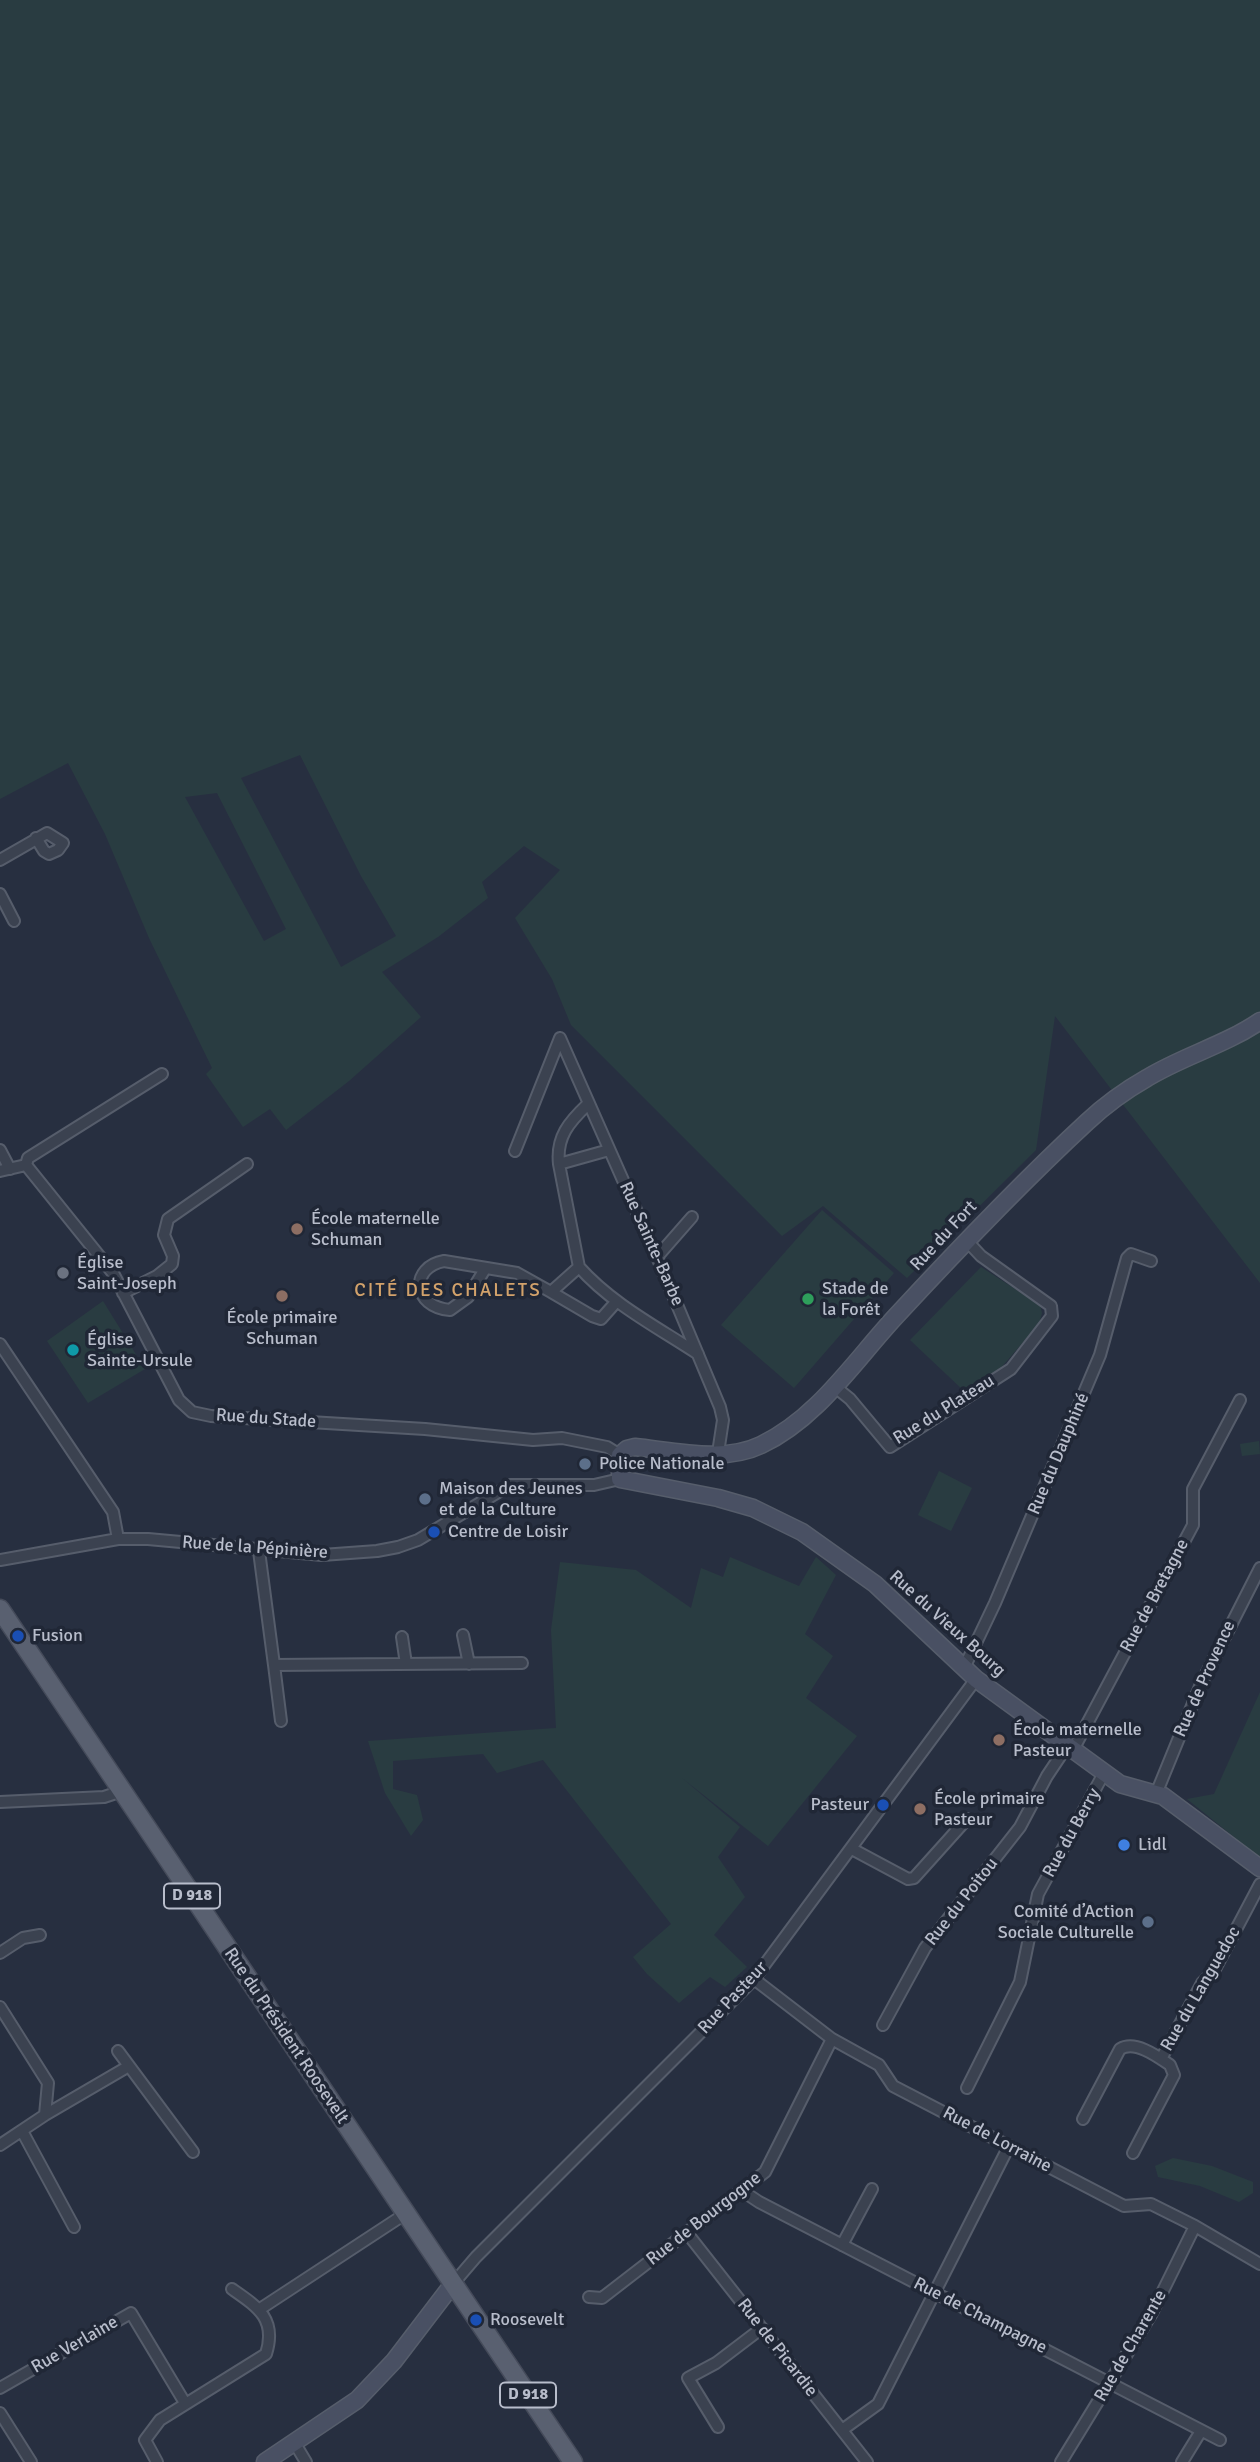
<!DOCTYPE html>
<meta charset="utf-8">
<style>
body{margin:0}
canvas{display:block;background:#272f40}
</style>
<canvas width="1260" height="2462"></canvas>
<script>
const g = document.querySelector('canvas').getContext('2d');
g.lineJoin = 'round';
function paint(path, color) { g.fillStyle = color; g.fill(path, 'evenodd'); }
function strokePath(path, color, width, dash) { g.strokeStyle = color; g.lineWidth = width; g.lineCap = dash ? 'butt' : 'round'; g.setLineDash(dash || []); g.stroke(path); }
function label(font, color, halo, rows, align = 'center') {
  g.font = font + ' Signika,sans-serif'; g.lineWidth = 7; g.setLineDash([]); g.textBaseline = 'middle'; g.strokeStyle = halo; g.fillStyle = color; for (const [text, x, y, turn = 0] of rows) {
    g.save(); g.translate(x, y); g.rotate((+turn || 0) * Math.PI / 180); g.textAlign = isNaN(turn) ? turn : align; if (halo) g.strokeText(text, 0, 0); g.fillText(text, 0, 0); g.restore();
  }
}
const green = new Path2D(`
 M0,0H1260V1283L1055,1016L1036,1150L907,1278L823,1206L782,1236L571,1025L552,979L515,918L560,870L524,846L482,882L488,898L438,937L382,972L421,1017L349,1081L286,1130L270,1109L243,1127L206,1074L212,1068L149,938L105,834L68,763L0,799ZM300,755L361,876L396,936L341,967L241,778ZM217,793L286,929L264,941L185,797Z
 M822,1210L894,1273L794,1388L721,1325Z
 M981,1267L1040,1305L1042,1313L1039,1324L999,1370L964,1391L910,1340Z
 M103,1301L145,1369L88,1403L47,1341Z
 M1259,1441L1260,1454L1242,1456L1240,1444Z
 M939,1471L972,1488L951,1531L918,1515Z
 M730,1557L799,1586L816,1557L836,1575L805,1634L833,1656L806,1698L857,1736L768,1846L682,1778L740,1827L718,1857L745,1897L714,1935L747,1967L725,1987L710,1977L679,2003L647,1974L633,1957L671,1924L543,1760L497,1773L483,1754L393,1761V1789L417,1795L423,1820L411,1836L385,1793L368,1741L556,1728L551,1630L560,1562L636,1570L691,1608L701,1568L723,1577Z
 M1260,1692V1858L1187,1799L1214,1794Z
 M1173,2158L1212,2166L1253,2182V2193L1239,2202L1200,2186L1158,2177L1155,2166Z`);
const street = new Path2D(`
 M0,860L47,833L63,843L58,850L49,854L44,851L36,838
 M0,894L14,921
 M560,1038L657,1257L720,1407L723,1420L718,1453
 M0,1150L10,1169
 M515,1151L560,1038
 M559,1164C556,1137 569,1122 588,1104
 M26,1165L28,1158L162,1074
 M0,1171L26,1165L113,1273L179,1400L192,1412L211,1416L425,1429L533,1440L562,1438L607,1447L620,1455
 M657,1257L692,1217
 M579,1267L559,1164L609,1150
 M485,1269L468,1297L450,1310C412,1307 410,1267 444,1261L517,1273L551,1292L579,1267C612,1304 657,1327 698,1354
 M551,1292L592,1316L601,1319L617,1301
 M123,1293L157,1276L172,1264L173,1256L164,1235L168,1219L247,1164
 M0,1344L113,1512L118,1539
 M834,1386L850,1399L890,1447L1011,1369L1052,1316L1051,1306L981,1256L966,1240
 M259,1551L274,1665L522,1663
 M0,1560L118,1539H148L322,1555L377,1551L398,1547L418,1540L510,1485H594L620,1479
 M463,1635L469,1664
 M402,1637L406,1664
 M274,1665L281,1721
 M964,1668L995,1603L1100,1355L1127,1258L1131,1254L1151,1261
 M1073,1750L1193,1525V1489L1240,1400
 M1156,1794L1201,1684L1260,1568
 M0,1802L104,1797L122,1791
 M852,1849L908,1879L914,1878L967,1819
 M0,1953L23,1938L40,1935
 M754,1979L832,2039L879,2065L893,2086L1124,2206L1151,2204L1195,2226L1260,2264
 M0,2007L48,2083L45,2115L0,2145
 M883,2025L925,1948L1020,1827L1047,1776L1067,1746
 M118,2051L193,2152
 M1161,2059L1202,1983L1214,1971L1260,1884
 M967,2088L1020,1982L1038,1894L1104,1773
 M45,2115L129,2066
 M1083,2119L1120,2049C1135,2040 1157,2056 1170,2065L1174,2075L1133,2153
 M22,2131L74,2227
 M741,2190L759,2202L1220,2440
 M687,2233L867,2462
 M842,2245L872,2189
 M452,2285L476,2257L754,1979L976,1679
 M589,2297L602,2298L765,2172L832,2039
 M260,2309L405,2214
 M0,2388L131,2313L185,2403
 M0,2413L31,2462
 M718,2427L688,2378L716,2363L762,2328
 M842,2430L878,2404L1009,2146
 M294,2442L306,2462
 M157,2462L145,2440L160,2420L266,2354C277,2319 258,2307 232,2289
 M1061,2462L1152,2313L1195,2226
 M1182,2462L1201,2431`);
const secondary = new Path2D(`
 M1260,1021C1225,1045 1183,1056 1147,1078C1126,1090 1104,1106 1087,1122C1021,1183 959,1248 897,1315C855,1360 818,1418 761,1445C724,1463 674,1451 635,1447L627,1449L620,1455V1479L718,1498L753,1508L802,1532L875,1584L976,1679L1120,1784L1163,1796L1260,1868
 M265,2462L357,2400L394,2361L452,2285`);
const primary = new Path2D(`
 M0,1609L573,2462`);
const markers = [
 [297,1229,7,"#8d6e63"],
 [63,1273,7,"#6b7280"],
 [282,1296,7,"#8d6e63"],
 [808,1299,7,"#2e9e5b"],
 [73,1350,7,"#0f9aa8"],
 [585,1464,7,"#5c6f8a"],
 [425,1499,7,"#5c6f8a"],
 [434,1532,7,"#1a4fb4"],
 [18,1636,7,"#1a4fb4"],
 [999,1740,7,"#8d6e63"],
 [883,1805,7,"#1a4fb4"],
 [920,1809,7,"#8d6e63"],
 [1124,1845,7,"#3f7fe0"],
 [1148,1922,7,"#5c6f8a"],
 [476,2320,7,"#1a4fb4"]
];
const shields = [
 [192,1896,56],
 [528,2395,56]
];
const shieldNames = [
 ["D 918",192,1896],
 ["D 918",528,2395]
];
const poiNames = [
 ["École maternelle",311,1219],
 ["Schuman",311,1240],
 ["Église",77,1263],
 ["Saint-Joseph",77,1284],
 ["Stade de",822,1289],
 ["la Forêt",822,1310],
 ["École primaire",282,1318,"center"],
 ["Schuman",282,1339,"center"],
 ["Église",87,1340],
 ["Sainte-Ursule",87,1361],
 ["Police Nationale",599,1464],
 ["Maison des Jeunes",439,1489],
 ["et de la Culture",439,1510],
 ["Centre de Loisir",448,1532],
 ["Fusion",32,1636],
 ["École maternelle",1013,1730],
 ["Pasteur",1013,1751],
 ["École primaire",934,1799],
 ["Pasteur",934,1820],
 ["Pasteur",869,1805,"right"],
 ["Lidl",1138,1845],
 ["Comité d’Action",1134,1912,"right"],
 ["Sociale Culturelle",1134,1933,"right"],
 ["Roosevelt",490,2320]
];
const streetNames = [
 ["Rue du Fort",944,1236,-47],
 ["Rue Sainte-Barbe",651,1244,66],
 ["Rue du Plateau",944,1410,-32],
 ["Rue du Stade",266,1419,4],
 ["Rue du Dauphiné",1059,1454,-67],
 ["Rue de la Pépinière",255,1548,4],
 ["Rue de Bretagne",1155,1596,-62],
 ["Rue du Vieux Bourg",947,1624,42],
 ["Rue de Provence",1205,1679,-66],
 ["Rue du Berry",1072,1833,-61],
 ["Rue du Poitou",962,1902,-52],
 ["Rue du Languedoc",1201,1989,-60],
 ["Rue Pasteur",733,1998,-47],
 ["Rue du Président Roosevelt",286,2036,56],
 ["Rue de Lorraine",997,2140,28],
 ["Rue de Bourgogne",704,2219,-38],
 ["Rue de Champagne",980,2316,27],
 ["Rue Verlaine",75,2345,-30],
 ["Rue de Charente",1131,2346,-60],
 ["Rue de Picardie",777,2348,52]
];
const neighbourhoodNames = [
 ["CITÉ DES CHALETS",448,1291]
];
paint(green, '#293c41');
strokePath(street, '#565d6b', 14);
strokePath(secondary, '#565d6b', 19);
strokePath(primary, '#454b5a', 21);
strokePath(street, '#3b4250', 10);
strokePath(secondary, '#495063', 16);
strokePath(primary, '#596070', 18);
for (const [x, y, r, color] of markers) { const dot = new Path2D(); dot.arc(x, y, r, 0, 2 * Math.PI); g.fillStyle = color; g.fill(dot); strokePath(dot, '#202736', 2.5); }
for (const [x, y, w] of shields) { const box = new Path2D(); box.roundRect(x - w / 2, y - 12.5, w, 25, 5); g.fillStyle = '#202736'; g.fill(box); strokePath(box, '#b8bdcb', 2); }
label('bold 16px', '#b8bdcb', null, shieldNames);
label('18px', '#b8bdcb', '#202736', poiNames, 'left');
label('18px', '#b8bdcb', '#202736', streetNames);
g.letterSpacing = '2px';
label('19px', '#d2a26b', '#202736', neighbourhoodNames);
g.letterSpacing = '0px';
</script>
